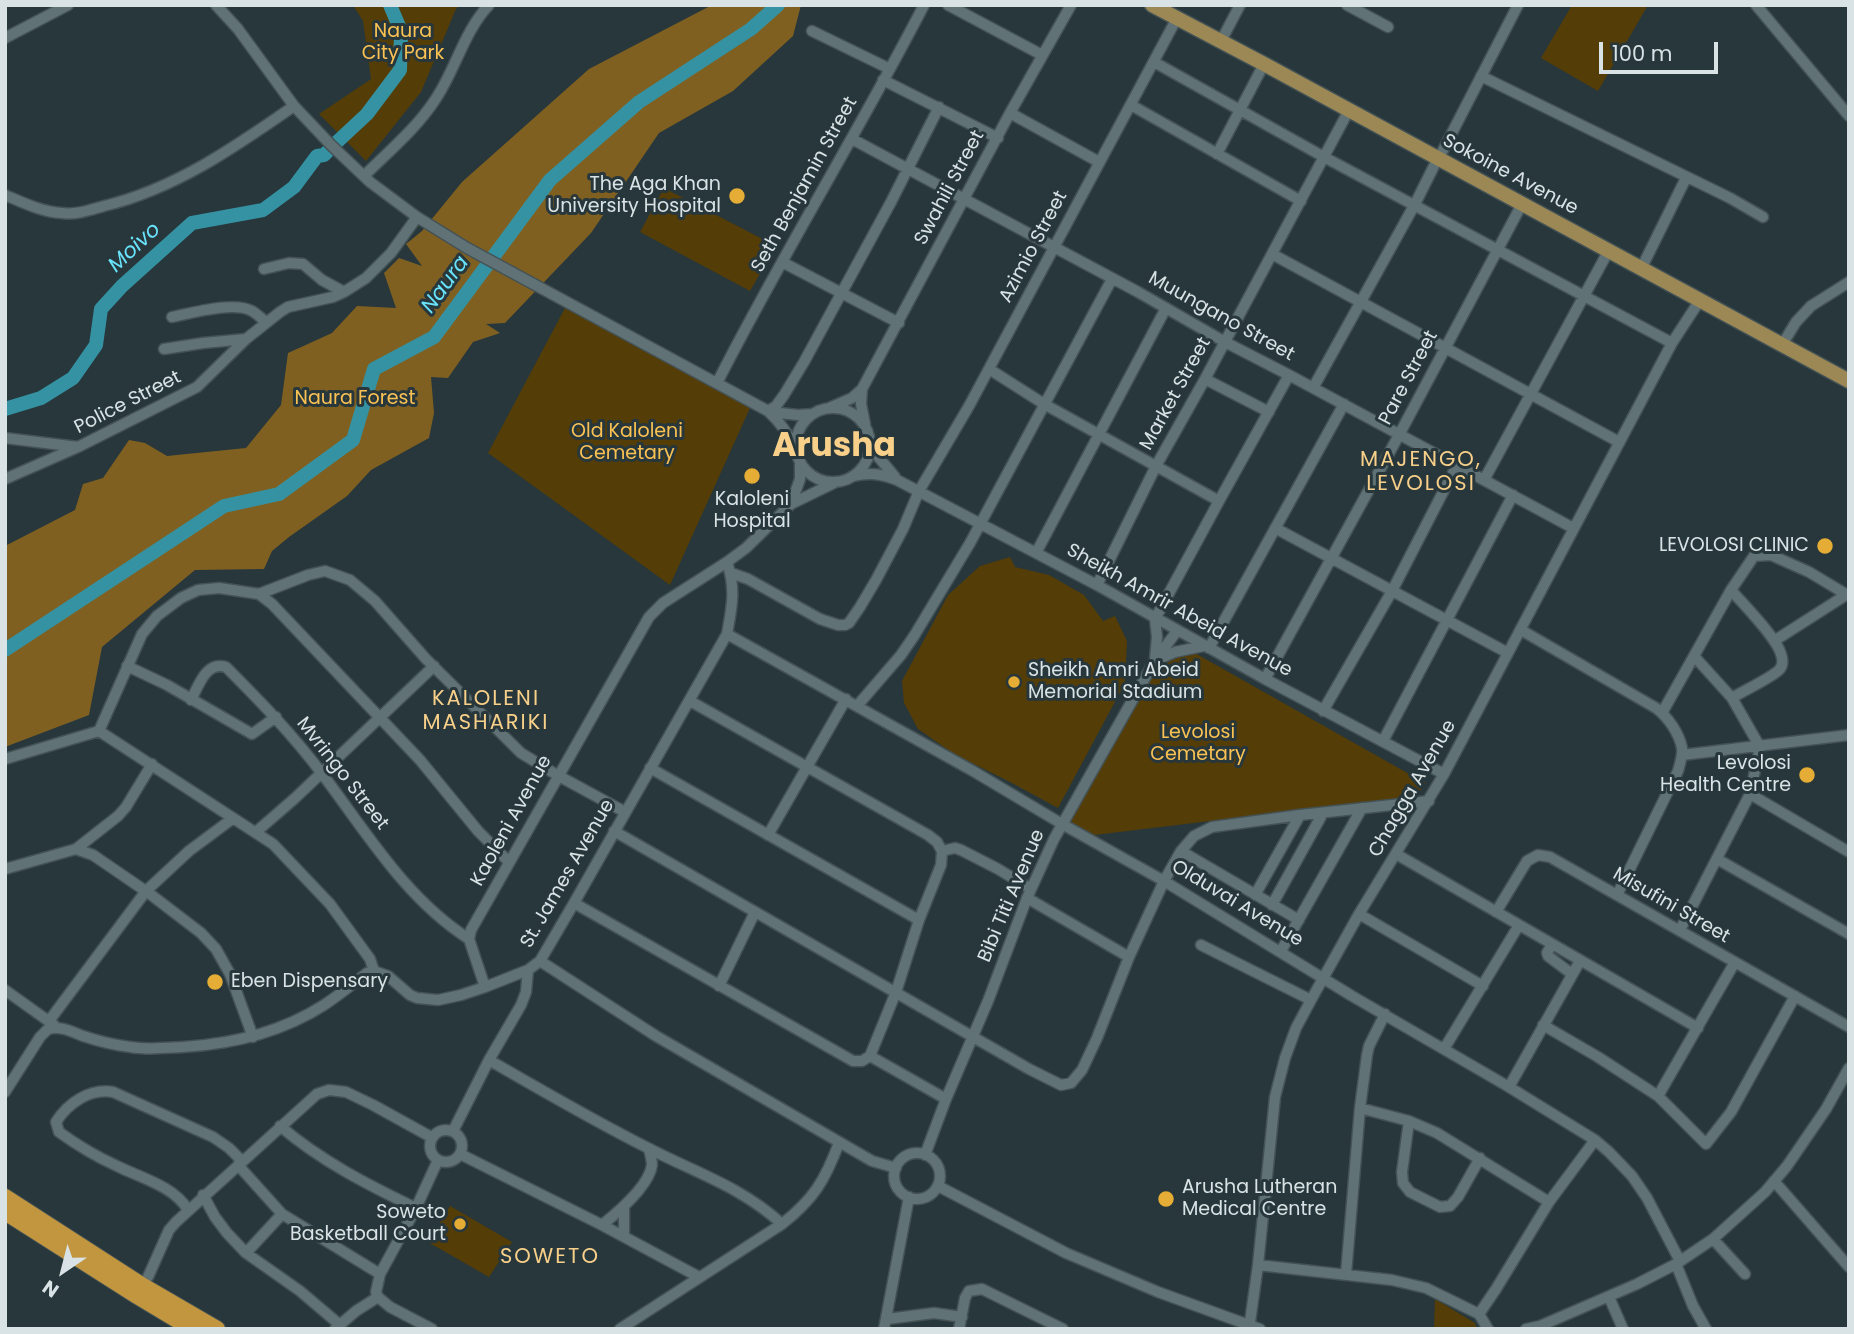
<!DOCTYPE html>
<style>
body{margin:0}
#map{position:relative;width:1854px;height:1334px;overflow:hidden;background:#27373b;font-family:Poppins,sans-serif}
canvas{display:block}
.frame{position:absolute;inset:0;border:7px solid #d9e3e5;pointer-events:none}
.north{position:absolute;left:28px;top:1236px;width:70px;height:70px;-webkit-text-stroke:5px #27373b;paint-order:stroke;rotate:215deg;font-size:19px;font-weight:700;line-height:28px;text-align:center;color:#d9e3e5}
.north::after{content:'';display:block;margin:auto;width:24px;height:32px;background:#d9e3e5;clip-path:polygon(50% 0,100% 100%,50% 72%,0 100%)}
.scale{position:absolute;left:1599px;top:42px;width:119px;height:32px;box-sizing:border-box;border:4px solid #d9e3e5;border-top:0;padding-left:9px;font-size:21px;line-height:24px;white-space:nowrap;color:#d9e3e5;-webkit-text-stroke:5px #27373b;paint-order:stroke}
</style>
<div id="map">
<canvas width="1854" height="1334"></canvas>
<div class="frame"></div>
<div class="north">N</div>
<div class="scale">100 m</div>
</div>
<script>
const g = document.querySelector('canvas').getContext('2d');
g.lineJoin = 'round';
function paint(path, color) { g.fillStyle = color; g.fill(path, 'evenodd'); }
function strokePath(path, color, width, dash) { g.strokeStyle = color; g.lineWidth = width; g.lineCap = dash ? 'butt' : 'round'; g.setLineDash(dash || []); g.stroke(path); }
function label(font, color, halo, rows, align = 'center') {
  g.font = font + ' Poppins,sans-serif'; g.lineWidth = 6; g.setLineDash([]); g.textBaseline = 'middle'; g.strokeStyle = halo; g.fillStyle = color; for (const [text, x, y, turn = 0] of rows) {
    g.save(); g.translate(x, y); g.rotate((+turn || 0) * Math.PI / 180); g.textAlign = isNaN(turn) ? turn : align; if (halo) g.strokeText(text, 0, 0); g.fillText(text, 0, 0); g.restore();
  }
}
const green = new Path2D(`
 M353,5H460L456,9L421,92L366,161L319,114L371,79L363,21Z
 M1572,5H1648L1598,91L1541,58Z
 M664,188L776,246L750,291L640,232Z
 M565,308L750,408L670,585L488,453Z
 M1010,557L1015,567L1049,575L1084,595L1103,621L1115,616L1127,641L1125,683L1058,808L1010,782L954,754L918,729L904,703L902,681L948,595L980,566Z
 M1193,652L1425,783L1417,796L1078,837L1065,829L1153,662Z
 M450,1206L512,1242L489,1277L428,1242Z
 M1435,1299L1475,1323L1477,1329H1434Z`);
const forest = new Path2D(`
 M712,5H801L793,36L733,91L659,133L591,233L505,323L486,324L500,333L473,342L448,378L431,377L434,413L429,438L371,470L347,496L289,537L272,551L264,569L195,570L102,647L89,715L5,747V546L75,510L83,484L103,478L129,440L145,443L167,456L246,448L281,405L288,353L332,333L357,306L396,308L384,273L399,258L422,266L406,244L422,231L462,182L589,69Z`);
const river = new Path2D(`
 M337,142L367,114L400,70L401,31L390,5
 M5,409L41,398L73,378L96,345L101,309L122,286L192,223L263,210L294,187L317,156L324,155L327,152
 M5,650L224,506L279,494L353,440L374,369L434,337L550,180L639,102L751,29L778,5`);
const minor = new Path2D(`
 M216,5L238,29L294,106L331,145L370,182L417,217L467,248L768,411C780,422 788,433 795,448
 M948,5L1042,55
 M1347,5L1388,27
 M1756,5L1849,116
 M812,31L890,69
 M5,38L68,5
 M1221,41L1240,5
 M1154,62L1324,157L1672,343
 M1481,76L1730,198L1763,217
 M883,80L998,138
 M1131,105L1301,201
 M1010,113L1099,162
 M852,139L1138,292L1225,342L1289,375L1573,528
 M1217,154L1264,64
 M1439,158L1518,5
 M364,176C388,152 416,129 435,100C455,71 464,31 489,5
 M5,195C24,203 42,212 62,213C76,215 90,210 104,206C175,189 235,147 294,106
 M1272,254L1619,442
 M782,262L899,323
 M1642,267L1686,178
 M264,269L289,263L303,264L322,280L344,292
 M172,317C192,313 234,301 252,311C257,314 261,318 266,322
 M1782,345L1796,322L1811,306L1849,282
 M164,349L203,343L246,339
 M989,369L1044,404L1219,501
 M1205,379L1269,412
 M717,383C782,255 858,133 924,5
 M1313,388L1415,204L1438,158
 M862,389L861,404L865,424
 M829,408L852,398L862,389L1010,113L1071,5
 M796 445a37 37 0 1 1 74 0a37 37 0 1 1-74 0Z
 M768,411L776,406L784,395L804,362L891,202L939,107
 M771,412L798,415L813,414
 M5,438L78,447
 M870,442L876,454L895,477
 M854,476C869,472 881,474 897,480L1097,585L1265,679L1444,774
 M5,479L78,447L197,387L246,339L280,312L288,307L333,297L344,292L366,278L391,253L417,217
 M1484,480L1609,250
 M791,504L800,479V464
 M1275,528L1508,653
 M1036,553L1166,308
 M731,573L748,579L820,619L838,625H845L849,623L860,607L876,580L903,529L919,491L969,406L1177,18
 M1097,585L1156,466L1205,379L1349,110
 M1731,590C1744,605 1776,637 1781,654C1783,660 1783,666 1779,670C1771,678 1743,691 1732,698
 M259,594L272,604L420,760L478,831L509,862
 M1521,630L1656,708C1668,717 1679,733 1682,748C1683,755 1680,764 1678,771L1617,895
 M727,634L973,771L1062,824L1164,881L1352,996L1509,1087L1595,1140L1609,1152L1632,1176L1647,1198L1680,1261
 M1774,641L1846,595
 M1209,648L1344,404
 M1155,659L1157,637L1155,619L1219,501L1289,375
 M1157,660L1175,652L1204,646
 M127,666L167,685L252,734L276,717
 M1265,679L1399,435L1522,204
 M191,700C199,685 206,661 226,667C260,701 294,736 323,775C367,833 406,899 469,939
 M690,701L928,835L937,842L942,851
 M857,706L901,655L914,636L970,543L1112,279
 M1323,711L1392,591L1457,465
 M1662,713L1731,590L1754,556L1771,555L1809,572L1849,596
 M99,731L273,844L330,904L370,959L374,971
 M1383,741L1513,495
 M1682,755L1849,735
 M5,759L99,731L142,634L157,616L181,598L198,590L219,588L259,594L308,575L325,571L350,580L375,601L426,659L521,753L557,775L625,812
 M650,768L919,920
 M1750,794L1849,852
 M614,831L1029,1069L1061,1085L1071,1083L1082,1070L1097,1038L1129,957L1164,881L1181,851L1194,836L1212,827L1300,815L1429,801
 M256,832L294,799L434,666
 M768,835L846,699
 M76,849L118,816L126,807L152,764
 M942,851L955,848L961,850L998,869L1031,889
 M1181,851L1299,920
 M1396,854L1698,1028
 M1717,859L1849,934
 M5,869L76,849L93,855L150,894L201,933L216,949L230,974L253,1037
 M1255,895L1300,815
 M1027,898L1129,957
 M574,903L853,1061H862L870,1056L896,992L919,920L941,865L942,851
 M1272,905L1323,813
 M1496,912L1527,861L1538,855L1550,857L1849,1027
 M1359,914L1483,986
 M1680,930L1750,794L1760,747L1732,698L1694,656
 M1552,944L1547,953L1548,956L1572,974
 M1201,945L1311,1000
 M1281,951L1362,808
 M540,961L656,1036L872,1161L896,1168
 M719,986L755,912
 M485,987L469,939L471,930L649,617L663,603L727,562L746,548L791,504L834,483
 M5,990L54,1025
 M49,1021L146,891L189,851L232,819
 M1543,1025L1598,1057L1658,1096L1706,1144L1731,1112L1795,996
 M1444,1049L1519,925
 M870,1056L946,1099
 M489,1060C541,1090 594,1121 648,1148C696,1173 740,1186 782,1224
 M1509,1087L1580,961
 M5,1092L40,1037L48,1029C62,1026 70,1031 83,1036C98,1041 114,1045 130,1047C148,1050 165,1048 183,1047C232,1044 282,1032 324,1005C339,995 353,984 367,973L374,971L388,976L410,995L417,998L438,1000L461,995L485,987L528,970L540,961L574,903L727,634C732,606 736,590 727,562
 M1658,1096L1735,962
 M1360,1108L1409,1121L1437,1133L1549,1202
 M1409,1121L1402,1172L1403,1183L1410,1192L1440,1207L1450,1206L1458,1197L1480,1158
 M280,1126C321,1161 368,1185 416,1208
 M430 1146a16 16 0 1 1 32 0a16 16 0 1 1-32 0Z
 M453,1131L489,1060L521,1005L526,992L528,970
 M894 1176a23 23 0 1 1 46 0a23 23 0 1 1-46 0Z
 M460,1154L602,1225L699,1277
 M925,1155L946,1099L988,1001L1027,898L1054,839L1154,662L1177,631
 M238,1165L282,1214L380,1274
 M1774,1181L1849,1267
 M938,1186L1066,1253L1158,1292L1260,1329
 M203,1195L215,1217L227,1233L246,1253L300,1291L340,1325
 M624,1207V1237
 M188,1210C174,1186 141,1178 117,1166C97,1157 77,1145 59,1132L56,1122C68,1103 90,1088 113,1092L213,1137L229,1148L242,1161
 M602,1225C617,1213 649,1186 652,1165C652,1160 650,1154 649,1149
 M1713,1239L1745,1274
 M246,1253L282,1214
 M1676,1264L1693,1306L1706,1329
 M1258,1265L1392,1280L1426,1288L1479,1314L1488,1329
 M1346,1274L1360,1108L1367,1055L1369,1046L1385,1014
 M148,1277L169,1230L176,1222L317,1094L329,1090L346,1092L373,1105L431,1137
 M1609,1297L1623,1329
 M1479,1314L1496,1289L1549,1202L1595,1140
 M887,1319L934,1313L962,1317
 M335,1329L356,1311L378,1297
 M432,1329L390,1307L378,1297L376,1292L380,1274L416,1208L438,1160
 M620,1329L782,1224C814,1199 825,1180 839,1143
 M884,1329L909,1197
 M959,1329L965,1298L969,1291L982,1289L1063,1329
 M1249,1329L1258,1265L1275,1097L1285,1058L1296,1028L1311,1000L1359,914L1444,774L1672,343L1700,300
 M1526,1329L1540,1326L1637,1284L1676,1264L1713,1239L1765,1192L1787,1166L1826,1109L1849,1068`);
const major = new Path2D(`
 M1152,5L1264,64L1849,381`);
const highway = new Path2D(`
 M5,1197L143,1286L217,1329
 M5,1212L137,1296L192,1329`);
const markers = [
 [737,196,9,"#e5ad36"],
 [752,476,9,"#e5ad36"],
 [1825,546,9,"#e5ad36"],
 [1014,682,7,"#e5ad36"],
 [1807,775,9,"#e5ad36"],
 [215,982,9,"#e5ad36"],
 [1166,1199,9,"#e5ad36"],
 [460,1224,7,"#e5ad36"]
];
const parkNames = [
 ["Naura",403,32],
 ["City Park",403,54],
 ["Naura Forest",355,399],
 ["Old Kaloleni",627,432],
 ["Cemetary",627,454],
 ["Levolosi",1198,733],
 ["Cemetary",1198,755]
];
const streetNames = [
 ["Sokoine Avenue",1510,175,28],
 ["Seth Benjamin Street",805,185,-61],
 ["Swahili Street",950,188,-62],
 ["Azimio Street",1034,247,-62],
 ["Muungano Street",1221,317,29],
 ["Pare Street",1409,378,-62],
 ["Market Street",1176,394,-61],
 ["Police Street",128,403,-27],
 ["Sheikh Amrir Abeid Avenue",1179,611,29],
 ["Mvringo Street",342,774,52],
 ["Chagga Avenue",1413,789,-60],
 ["Kaoleni Avenue",512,821,-61],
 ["St. James Avenue",568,874,-60],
 ["Bibi Titi Avenue",1012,896,-67],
 ["Olduvai Avenue",1237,904,31],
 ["Misufini Street",1671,906,30]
];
const poiNames = [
 ["The Aga Khan",721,185],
 ["University Hospital",721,207],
 ["Kaloleni",752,500,"center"],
 ["Hospital",752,522,"center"],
 ["LEVOLOSI CLINIC",1809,546],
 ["Sheikh Amri Abeid",1028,671,"left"],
 ["Memorial Stadium",1028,693,"left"],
 ["Levolosi",1791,764],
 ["Health Centre",1791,786],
 ["Eben Dispensary",231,982,"left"],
 ["Arusha Lutheran",1182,1188,"left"],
 ["Medical Centre",1182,1210,"left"],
 ["Soweto",446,1213],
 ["Basketball Court",446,1235]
];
const waterNames = [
 ["Moivo",135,248,-43],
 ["Naura",446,285,-54]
];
const neighbourhoodNames = [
 ["MAJENGO,",1421,461],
 ["LEVOLOSI",1421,485],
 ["KALOLENI",486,700],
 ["MASHARIKI",486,724],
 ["SOWETO",550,1258]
];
const townNames = [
 ["Arusha",834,448]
];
paint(green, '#553d07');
paint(forest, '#806021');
strokePath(river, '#3592a3', 14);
strokePath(minor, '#445255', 13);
strokePath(major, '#445255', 17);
strokePath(highway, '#445255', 18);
strokePath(minor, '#607276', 10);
strokePath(major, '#9b8855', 14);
strokePath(highway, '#c2963f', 16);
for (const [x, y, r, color] of markers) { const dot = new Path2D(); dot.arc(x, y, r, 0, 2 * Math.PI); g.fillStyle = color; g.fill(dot); strokePath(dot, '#27373b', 2.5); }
label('19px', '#fbc253', '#27373b', parkNames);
label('19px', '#d9e3e5', '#27373b', streetNames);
label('19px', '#d9e3e5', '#27373b', poiNames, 'right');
label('italic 21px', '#69e3fb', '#27373b', waterNames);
g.letterSpacing = '2px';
label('21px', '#f8d089', '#27373b', neighbourhoodNames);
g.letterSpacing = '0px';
label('bold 33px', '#f8d089', '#27373b', townNames);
</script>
